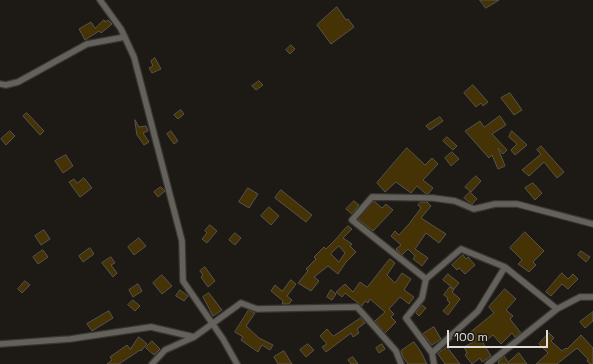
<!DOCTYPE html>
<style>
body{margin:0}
#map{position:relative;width:593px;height:364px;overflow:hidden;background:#1d1a15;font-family:"Space Grotesk",sans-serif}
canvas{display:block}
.scale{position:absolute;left:447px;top:330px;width:101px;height:18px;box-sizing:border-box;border:2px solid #dfdeda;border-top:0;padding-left:5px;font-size:12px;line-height:14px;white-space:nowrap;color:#dfdeda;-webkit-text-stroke:3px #1d1a15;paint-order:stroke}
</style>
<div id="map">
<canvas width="593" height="364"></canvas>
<div class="scale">100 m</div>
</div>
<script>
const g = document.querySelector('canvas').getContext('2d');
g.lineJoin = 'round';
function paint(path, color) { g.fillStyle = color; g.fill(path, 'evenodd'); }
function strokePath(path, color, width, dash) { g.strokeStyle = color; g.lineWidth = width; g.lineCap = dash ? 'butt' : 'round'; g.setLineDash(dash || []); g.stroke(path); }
const building = new Path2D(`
 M480,0H499L486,8Z
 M337,7L346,20L348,19L354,27L331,44L317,25Z
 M104,20L105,22L108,20L112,24L101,33L99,31L85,40L79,29L91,22L95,28Z
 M291,45L295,49L290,54L286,50Z
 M155,58L161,69L152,73L149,68L153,66L151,61Z
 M259,81L263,85L256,90L252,86Z
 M473,85L488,102L483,106L481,103L476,107L464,93Z
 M510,93L522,110L514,115L501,98Z
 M181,110L184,114L178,119L174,115Z
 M27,113L44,131L40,135L23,116Z
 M500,116L506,125L492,134L507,150L503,154L498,148L505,166L498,169L492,155L489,158L465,131L480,121L484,127Z
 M440,117L443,121L430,130L426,126Z
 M135,120L139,127L146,126L148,131L143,133L149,142L144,145L137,135Z
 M10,131L15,136L6,145L1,139Z
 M171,131L178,141L174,144L167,134Z
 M512,131L527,145L515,155L511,150L517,144L509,137Z
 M447,137L457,146L453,150L443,141Z
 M541,146L564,172L557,178L544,162L529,176L522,170L541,154L537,150Z
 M407,148L425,165L432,158L438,164L423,180L433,188L428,194H426L417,186L411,193L396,182L385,192L377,183Z
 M452,152L459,159L451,166L445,158Z
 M66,155L73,166L63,173L55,161Z
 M476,176L481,181L471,192L465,187Z
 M84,178L92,188L80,197L69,182L74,179L77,183Z
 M533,183L542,193L535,200L525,188Z
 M161,187L165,191L158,197L154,192Z
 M248,188L258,194L249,208L239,202Z
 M281,190L312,215L306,222L275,198Z
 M470,192L477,199L472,204L464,198Z
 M354,201L359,205L352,214L346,209Z
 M374,201L382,208L386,204L393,210L373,231L358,219Z
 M421,202H427L431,206L421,218L446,234L439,243L426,233L415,249L428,258L422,266L413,259L415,256L408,249L402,255L396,249L401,245L391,236L395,231L399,235L409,224L421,208L418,205Z
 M269,207L279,216L271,225L261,216Z
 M210,225L217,231L207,243L202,239L207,233L205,231Z
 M348,226L352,229L343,238L352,244L350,246L356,252L346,262L338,274L328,266L314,277L319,281L311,291L298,283L308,271L306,269L316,259L314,257L324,247L326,249L335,240ZM339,246L345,253L339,262L331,254Z
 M44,230L50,239L41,245L35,236Z
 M525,232L544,251L533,262L536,265L529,272L518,264L522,260L510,248Z
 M235,233L241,238L235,245L229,240Z
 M139,238L146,246L134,255L128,247Z
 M90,248L94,254L83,262L79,256Z
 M43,250L48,257L38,264L33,257Z
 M581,251L590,257L586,262L578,255Z
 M463,255L466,259L468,257L475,265L465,274L459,268L457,270L452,265Z
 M111,257L115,263L111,265L117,273L113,277L102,263Z
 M390,259L395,263L387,275L395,283L402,273L411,279L404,290L414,297L409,304L400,297L389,309L394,314L391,317L396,322L385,333L375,321L385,312L370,299L368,303L365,301L362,306L345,293L342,297L336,292L345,284L353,292L360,282L367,287Z
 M205,267L215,281L208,287L201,277L203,275L200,271Z
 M562,273L568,279L573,274L578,279L568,289L562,284L551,296L546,292Z
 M448,274L459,283L454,289L443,280Z
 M162,275L172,286L162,294L153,283Z
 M291,280L296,284L287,296L292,300L289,304H282L283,301L271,291L275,285L282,291Z
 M25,281L30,285L22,293L18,289Z
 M138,284L142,291L133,297L129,290Z
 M450,287L454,290L452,292L460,299L448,315L443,311L450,303L447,300L448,298L444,295Z
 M505,289L516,299L506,310L513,316L510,319L521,333L515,337L512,333L501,344L493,335L483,343L491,356L482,362L480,358L472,364L465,355L467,353L464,347L473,342L468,334L494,313L489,307Z
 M180,290L188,296L184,301L176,296Z
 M331,290L336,294L332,300L327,297Z
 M209,293L222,310L213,316L203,297Z
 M133,300L140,306L135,311L128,305Z
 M422,305L426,308L419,316L416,313Z
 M249,310L255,313L246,326L259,338L273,345L270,350L262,345L258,352L241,340L243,337L235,332Z
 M109,311L113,318L92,331L87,324Z
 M593,312V321L585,328L580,322Z
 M361,318L365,323L357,329L359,333L353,337L351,333L326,352L322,347L327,344L320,336L327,329L333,336Z
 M434,327L441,339L432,345L423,334Z
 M549,333L554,338L551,341L562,351L566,348L567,349L581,335L593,348V364H590L587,361L588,359L577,348L557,364H536L548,353L539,344Z
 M139,337L147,344L141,351L140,350L119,364H107L112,360L110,357L127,345L130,349Z
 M152,341L160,349L154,355L146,348Z
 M414,342L421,352L427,364H408L403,357L401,351Z
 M308,344L314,350L306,357L300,350Z
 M382,344L385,349L379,353L376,348Z
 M447,347L460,364H445L438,354Z
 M284,351L292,364H278L274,357Z
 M519,353L527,364H499L498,362L504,356L508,362Z
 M353,357L358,364H351L348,360Z`);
const street = new Path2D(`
 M100,0L121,29L134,57L182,241L183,281L223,339L237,364
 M0,84L6,85L18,82L87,44L125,37
 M426,279L352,220L372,197L433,198L455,201L474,209L495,204H517L593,224
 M0,344L70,339L151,327L194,337L241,303L257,309L357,307L396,351L401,364
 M432,353L406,318L422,298L426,279L461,249L505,267L557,309L580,297H593
 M152,364L165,350L194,337
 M434,364L432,353L478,311L505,267
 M488,364L557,309`);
paint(building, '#453306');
strokePath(building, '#57544e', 1);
strokePath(street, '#373632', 8);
strokePath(street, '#64615b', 5.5);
</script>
